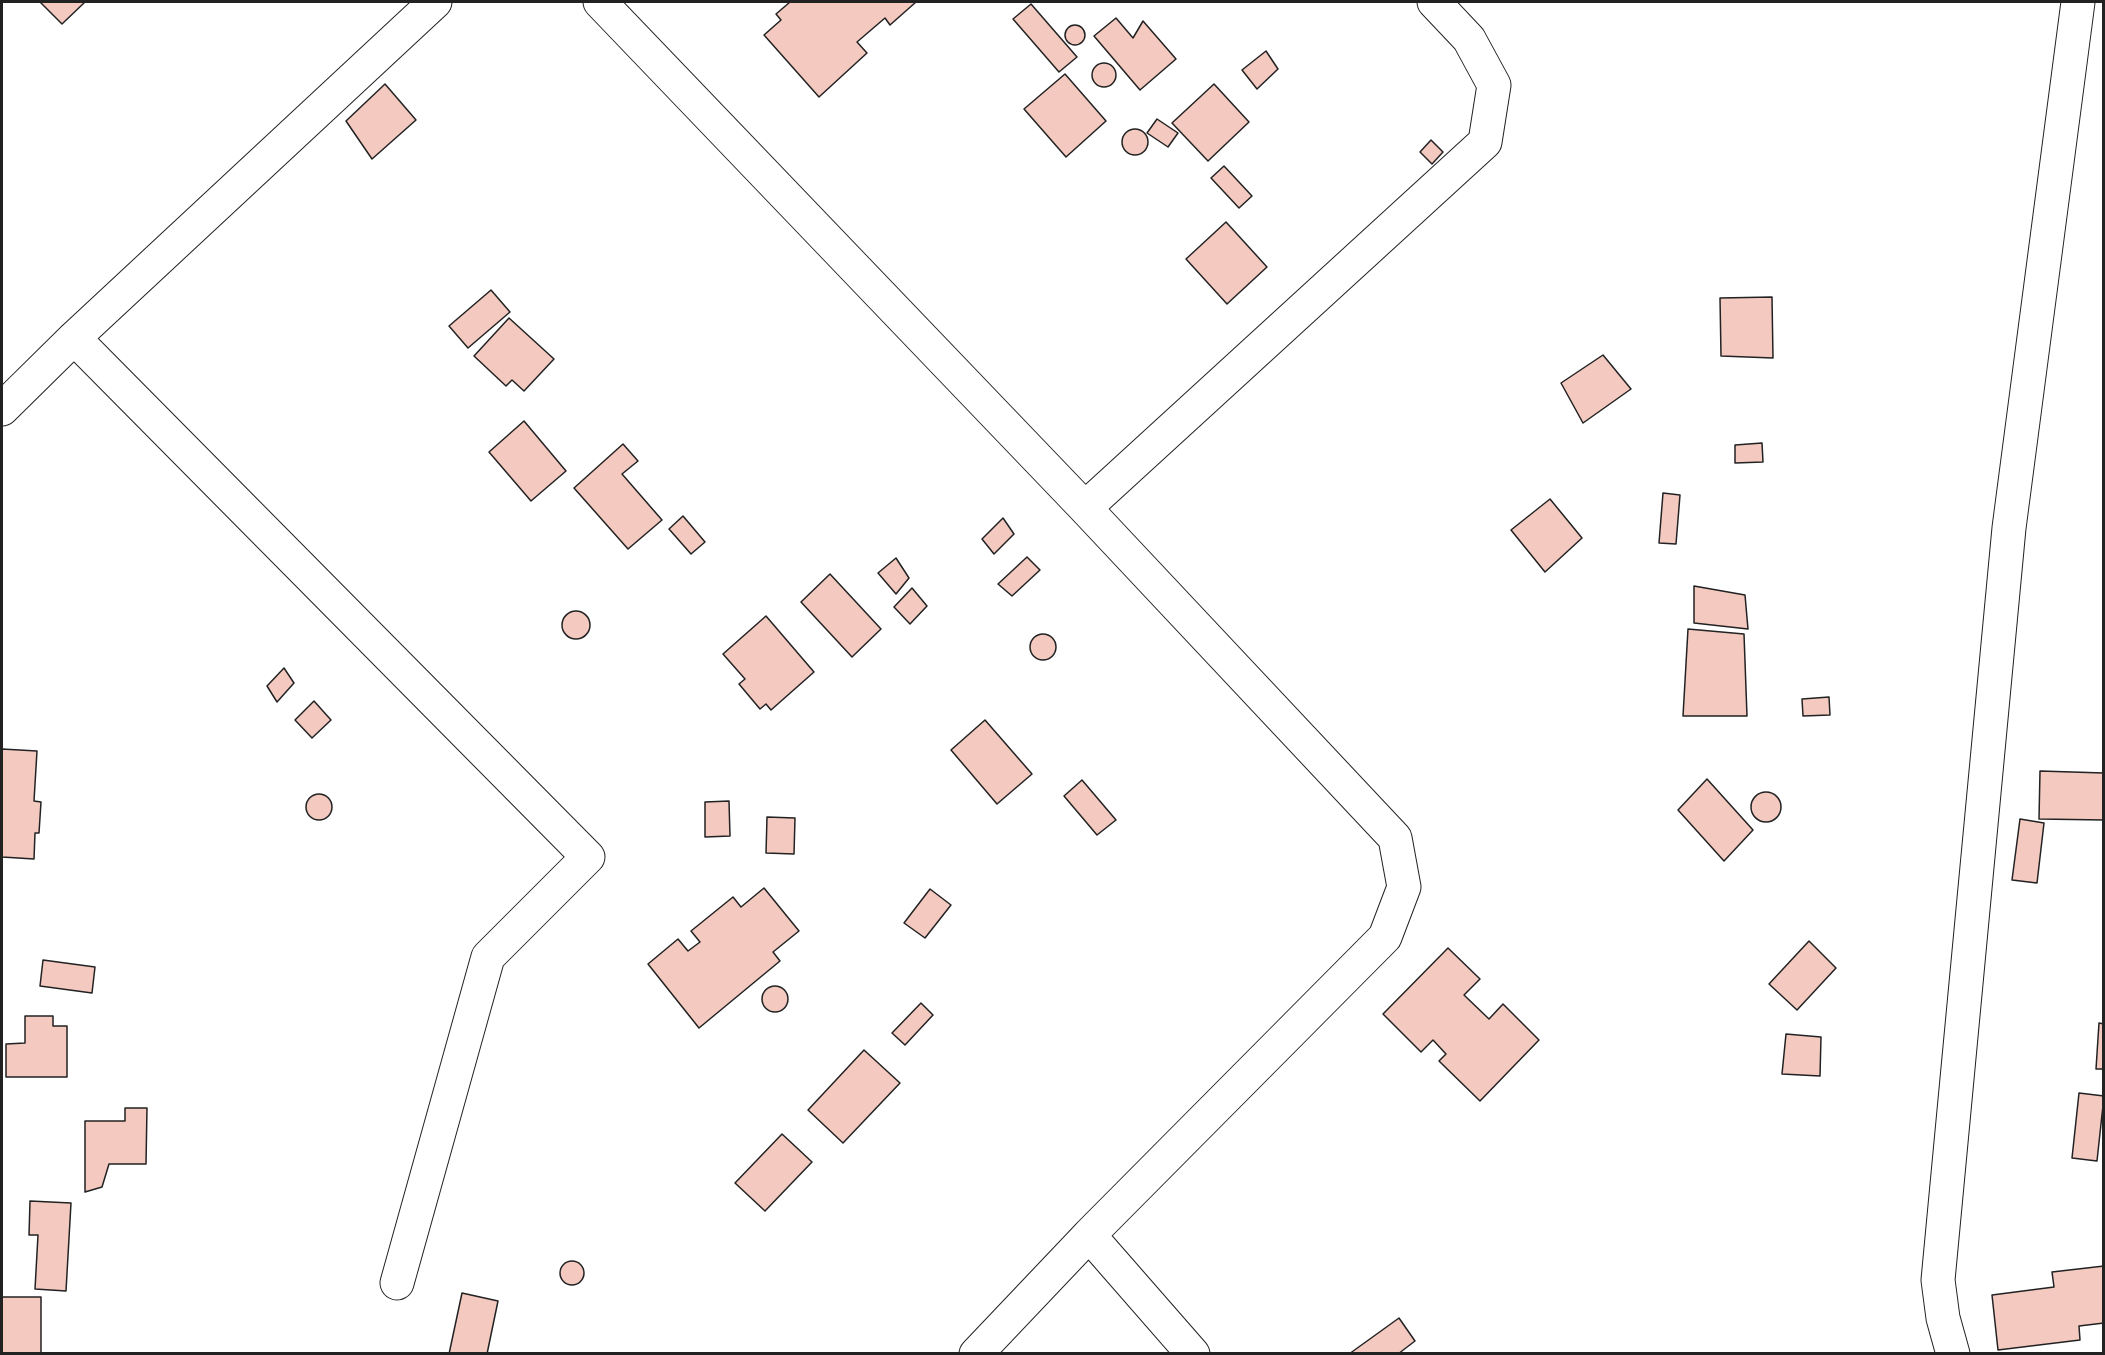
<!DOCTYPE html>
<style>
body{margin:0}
#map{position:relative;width:2105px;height:1355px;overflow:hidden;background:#fff;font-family:"Source Serif 4",serif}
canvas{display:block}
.frame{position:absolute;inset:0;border:3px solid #222;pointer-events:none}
</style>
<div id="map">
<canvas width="2105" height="1355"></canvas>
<div class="frame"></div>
</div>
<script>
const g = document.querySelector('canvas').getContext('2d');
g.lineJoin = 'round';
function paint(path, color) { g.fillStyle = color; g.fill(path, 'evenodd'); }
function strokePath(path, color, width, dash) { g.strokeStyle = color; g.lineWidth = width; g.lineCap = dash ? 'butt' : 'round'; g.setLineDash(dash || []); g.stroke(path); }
const building = new Path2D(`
 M40,2H85L62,24Z
 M790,2H916L890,25L885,18L857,42L867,53L819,97L764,35L781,20L776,14Z
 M1031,4L1077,57L1059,72L1013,19Z
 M1116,18L1133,38L1143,21L1176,59L1140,90L1094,36Z
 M1065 35a10 10 0 1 1 20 0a10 10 0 1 1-20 0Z
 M1266,51L1278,69L1257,89L1242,70Z
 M1092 75a12 12 0 1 1 24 0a12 12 0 1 1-24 0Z
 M1065,74L1106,121L1066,157L1024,109Z
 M385,84L416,120L372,159L346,121Z
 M1214,84L1249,122L1208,161L1172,123Z
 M1157,119L1178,133L1168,147L1147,133Z
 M1122 142a13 13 0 1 1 26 0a13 13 0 1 1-26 0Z
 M1431,140L1443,152L1432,164L1420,152Z
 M1224,166L1252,196L1239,208L1211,178Z
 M1226,222L1267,267L1227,304L1186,259Z
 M491,290L510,312L468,348L449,326Z
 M1772,297L1773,358L1721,356L1720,298Z
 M509,318L554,359L524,391L512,380L506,386L474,356Z
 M1603,355L1631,389L1583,423L1561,383Z
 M524,421L566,471L531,501L489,452Z
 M1762,443L1763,462L1735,463V445Z
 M623,444L638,461L622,474L662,520L628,549L574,488Z
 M1663,493L1680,495L1676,544L1659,543Z
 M1550,499L1582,538L1545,572L1511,530Z
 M683,516L705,542L691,554L669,529Z
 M1003,518L1014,534L994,554L982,539Z
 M1027,557L1040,570L1012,596L998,584Z
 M896,558L909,578L896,594L878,573Z
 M830,574L881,629L852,657L801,602Z
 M1694,586L1745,595L1748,629L1694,623Z
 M912,588L927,606L910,624L894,607Z
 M562 625a14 14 0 1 1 28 0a14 14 0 1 1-28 0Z
 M766,616L814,672L771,710L766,704L760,709L739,684L745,679L723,654Z
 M1688,629L1744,634L1747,716H1683Z
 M1030 647a13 13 0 1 1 26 0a13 13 0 1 1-26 0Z
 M284,668L294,683L277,702L267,686Z
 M1829,697L1830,715L1803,716L1802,699Z
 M314,701L331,720L312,738L295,720Z
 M985,720L1032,774L997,804L951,750Z
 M2,749L37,751L34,801L41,802L39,833H35L34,859L2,857Z
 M2040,771L2104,773V820L2039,819Z
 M1707,779L1753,830L1724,861L1678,810Z
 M1082,780L1116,820L1097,835L1064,796Z
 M1751 807a15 15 0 1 1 30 0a15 15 0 1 1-30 0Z
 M306 807a13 13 0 1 1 26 0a13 13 0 1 1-26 0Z
 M729,801L730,836L705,837V802Z
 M767,817L795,818L794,854L766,853Z
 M2020,819L2044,823L2037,883L2012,880Z
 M764,888L799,931L773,952L780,961L699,1028L648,964L678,939L688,951L700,942L691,931L733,897L741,907Z
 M930,889L951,905L925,938L904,923Z
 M1809,941L1836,968L1797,1010L1769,984Z
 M1448,948L1480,979L1464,995L1489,1019L1503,1004L1539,1040L1480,1101L1439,1061L1446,1054L1433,1040L1421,1052L1383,1014Z
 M43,960L95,967L92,993L40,986Z
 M762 999a13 13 0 1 1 26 0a13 13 0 1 1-26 0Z
 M921,1003L933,1015L905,1045L892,1033Z
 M25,1016H53V1026H67V1077H6V1044L25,1043Z
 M2099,1023L2104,1024V1069H2096Z
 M1786,1034L1821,1037L1820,1076L1782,1074Z
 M864,1050L900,1083L843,1143L808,1110Z
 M2079,1093L2104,1096L2097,1161L2072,1158Z
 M125,1108H147L146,1164H109L102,1187L85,1192V1121H125Z
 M782,1134L812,1162L765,1211L735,1183Z
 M30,1201L71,1203L66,1291L35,1289L38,1235H29Z
 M560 1273a12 12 0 1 1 24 0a12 12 0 1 1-24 0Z
 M2104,1266V1323L2079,1326L2080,1340L1998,1350L1992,1295L2054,1287L2052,1272Z
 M462,1293L498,1301L487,1354H449Z
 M2,1297H41V1354H2Z
 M1399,1318L1415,1341L1398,1354H1349Z`);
const minor = new Path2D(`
 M600,2L1085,508L1395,838L1404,887L1385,937L1089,1235L976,1354
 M74,338L588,857L488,957L397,1283
 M2,409L74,338L435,2
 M1085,508L1485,142L1494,85L1469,39L1434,2
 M1089,1235L1193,1354
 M1953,1354L1943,1318L1938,1280L2009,528L2078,2`);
paint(building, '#f3c9c0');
strokePath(building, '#222', 1.5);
strokePath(minor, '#222', 35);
strokePath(minor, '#fff', 33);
</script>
